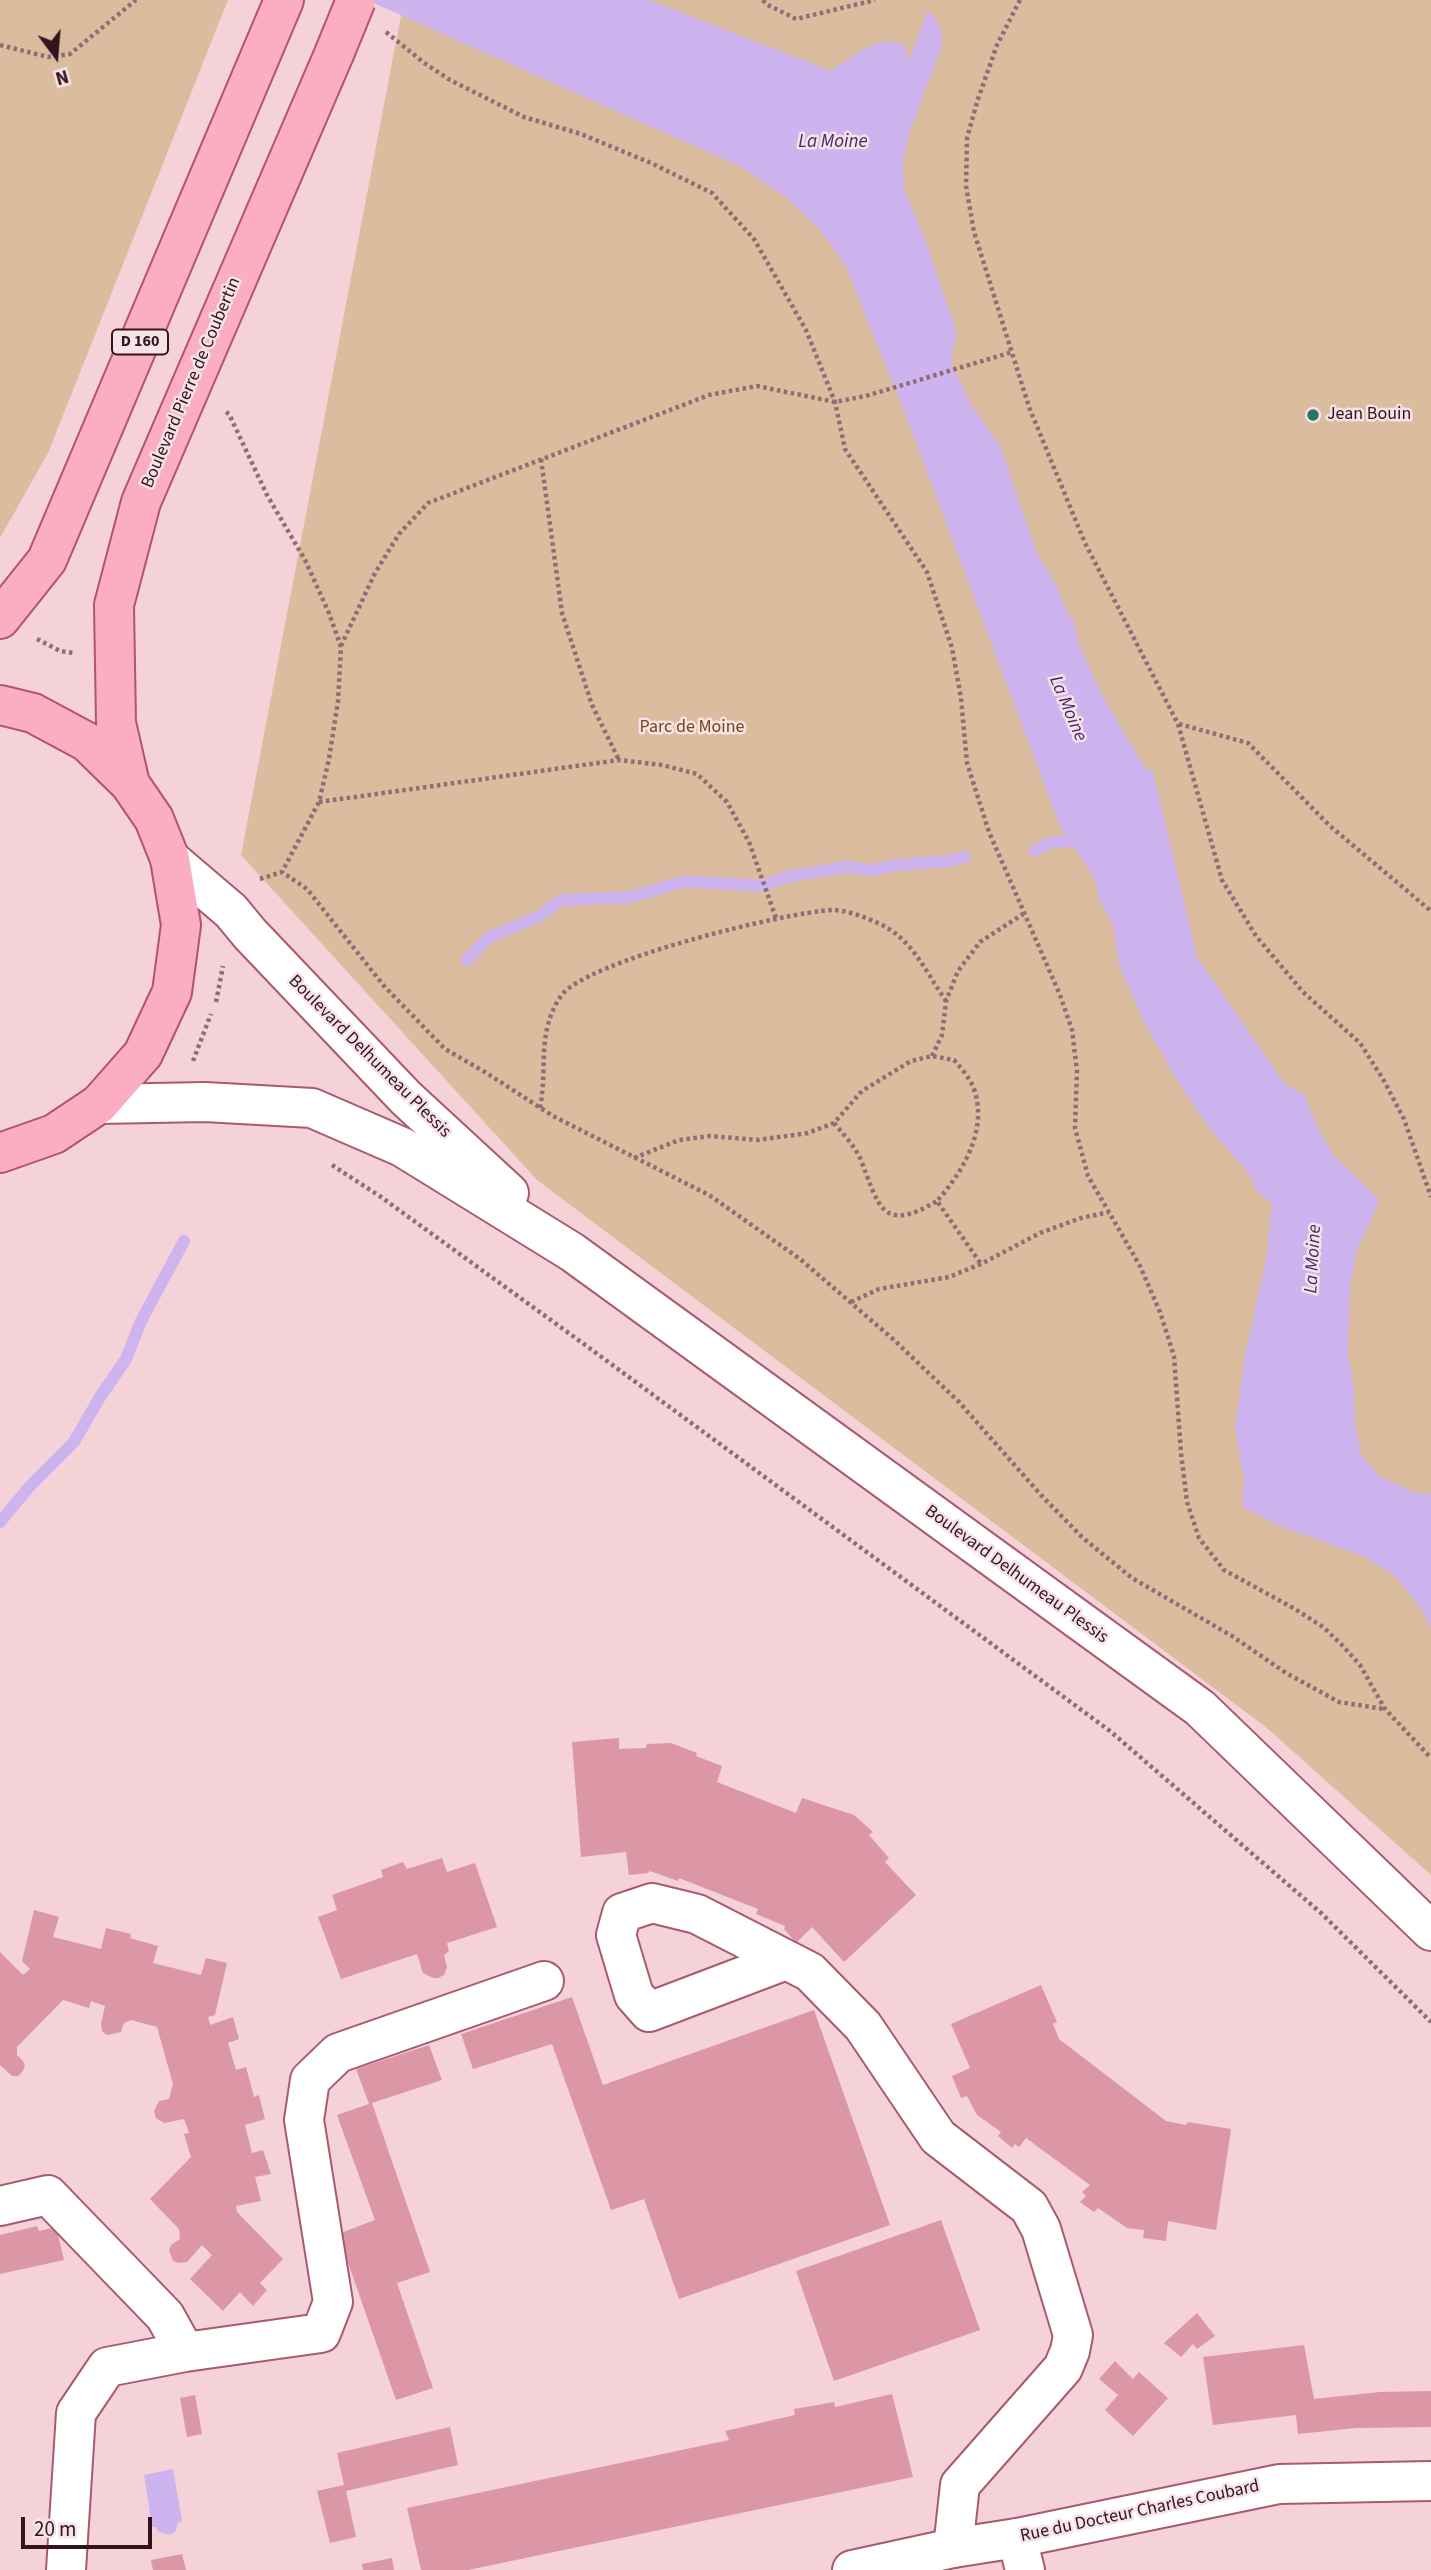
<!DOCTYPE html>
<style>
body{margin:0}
#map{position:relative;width:1431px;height:2570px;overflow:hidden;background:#f5d1d8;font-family:"Source Sans 3",sans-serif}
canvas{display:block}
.north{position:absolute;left:21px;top:21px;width:70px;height:70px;-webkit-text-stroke:5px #f6e3e7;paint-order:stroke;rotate:164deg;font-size:19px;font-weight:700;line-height:28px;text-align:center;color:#33131c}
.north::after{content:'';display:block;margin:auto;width:24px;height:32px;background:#33131c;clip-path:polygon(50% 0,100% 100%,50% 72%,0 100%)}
.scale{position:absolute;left:21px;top:2517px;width:131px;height:32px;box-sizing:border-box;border:4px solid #33131c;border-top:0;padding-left:9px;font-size:21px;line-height:24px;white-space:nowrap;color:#33131c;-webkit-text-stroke:5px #f6e3e7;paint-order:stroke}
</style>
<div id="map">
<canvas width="1431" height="2570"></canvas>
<div class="north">N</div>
<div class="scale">20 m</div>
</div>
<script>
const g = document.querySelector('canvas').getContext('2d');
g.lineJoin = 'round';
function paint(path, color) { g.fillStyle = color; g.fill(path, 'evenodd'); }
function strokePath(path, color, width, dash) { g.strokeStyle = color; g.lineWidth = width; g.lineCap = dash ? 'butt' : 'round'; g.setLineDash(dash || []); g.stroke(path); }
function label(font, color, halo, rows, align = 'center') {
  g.font = font + ' "Source Sans 3",sans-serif'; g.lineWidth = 5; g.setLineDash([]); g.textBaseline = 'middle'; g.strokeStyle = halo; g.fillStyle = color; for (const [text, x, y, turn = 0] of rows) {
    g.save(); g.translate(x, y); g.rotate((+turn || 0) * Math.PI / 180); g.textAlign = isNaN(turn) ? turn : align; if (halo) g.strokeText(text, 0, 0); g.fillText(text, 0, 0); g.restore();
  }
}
const green = new Path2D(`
 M0,0H228L48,453L0,538Z
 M404,0H1431V1875L1267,1728L537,1180L241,855Z`);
const water = new Path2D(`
 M367,0H649L831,71C854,56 877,32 905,46L909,61L928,10C939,22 944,32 941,48L910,131L903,163L904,188L929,251L957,333L952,352V364L970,403L1000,446L1038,555L1056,585L1065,608L1074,621L1079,645L1104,699L1136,753L1145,767L1153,772L1197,957L1284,1083L1305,1096L1316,1124L1334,1156L1377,1197L1379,1202L1356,1252L1350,1289L1348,1354L1354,1386V1415L1361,1455L1380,1477L1417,1493L1431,1494V1628L1420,1607L1395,1576L1365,1557L1279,1526L1242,1506L1244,1481L1235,1428L1245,1355L1266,1260L1272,1204L1257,1191L1247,1171L1210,1129L1183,1090L1146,1026L1119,965L1114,927L1098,897L1097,884L1081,856L1064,837L903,408L845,265L820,230L788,199L739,166Z
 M173,2469L182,2521L178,2523L175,2532L169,2535L159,2532L155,2527H152L144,2475Z`);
const stream = new Path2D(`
 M1035,851L1049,843L1081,840
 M467,960L489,937L538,917L561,900L631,897L685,881L762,886L790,876L847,867L869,870L898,865L950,861L965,857
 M0,1522L30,1486L74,1442L100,1397L126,1359L141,1321L184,1241`);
const building = new Path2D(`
 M619,1738V1749L646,1748L647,1744L671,1743L697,1753L696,1756L722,1766L717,1782L796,1813L802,1798L854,1815L873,1832L869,1835L889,1858L885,1862L916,1895L844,1962L812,1927L796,1943L784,1929L785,1926L756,1914L758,1909L679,1878L678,1881L650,1871L648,1873L629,1875L626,1852L581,1857L572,1742Z
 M442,1858L447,1872L475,1863L497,1927L447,1943L449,1951L444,1955L447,1967L444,1975L438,1978H433L423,1973L417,1954L341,1979L318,1917L337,1910L332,1895L383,1877L381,1870L403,1862L407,1869Z
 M34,1910L59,1917L53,1937L101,1949L106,1928L131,1934L130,1938L158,1946L153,1963L201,1975L206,1958L227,1963L215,2015L208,2017L210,2025L233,2017L239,2039L228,2043L236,2070L246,2067L254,2097L259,2095L265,2119L245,2125L252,2153L263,2150L271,2174L255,2177L261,2201L236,2206L237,2212L283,2259L260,2283L267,2290L253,2306L240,2292L223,2311L190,2279L212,2255L202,2245L187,2262L178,2263L173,2261L169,2250L171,2245L180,2239L179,2229L150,2199L191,2157L184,2134L189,2133L184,2119L164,2123L156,2118L154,2111L159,2101L169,2099L173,2084L157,2027L131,2020L124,2023L121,2032L107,2035L102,2031L101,2024L105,2006L91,2001L89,2008L63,2000L17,2047V2055L22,2060L25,2065L23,2071L18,2076H12L0,2065V1952L23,1975L30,1969L22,1961Z
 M1041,1985L1057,2022L1053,2024L1059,2039L1166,2121L1186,2125L1188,2122L1231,2129L1216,2230L1168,2221L1166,2241L1143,2238L1144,2230L1127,2228L1098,2208L1094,2212L1080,2202L1086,2196L1082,2192L1090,2185L1026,2138L1019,2147L1015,2144L1012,2148L998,2136L1001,2132L977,2115L967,2096L961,2098L952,2076L970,2068L951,2024Z
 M572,1997L603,2085L814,2010L890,2225L679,2299L644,2199L611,2210L552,2044L473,2069L461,2034Z
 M429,2045L442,2080L372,2103L430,2272L397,2283L433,2388L396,2400L338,2234L375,2220L337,2115L369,2104L356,2069Z
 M941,2220L980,2330L834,2381L796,2271Z
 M37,2226L39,2231L56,2227L64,2260L0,2274V2235Z
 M1197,2313L1215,2336L1197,2349L1193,2344L1181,2357L1164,2343Z
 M1304,2345L1314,2399L1380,2392L1431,2391V2427L1356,2428L1298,2434L1296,2415L1213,2425L1203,2357Z
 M1115,2361L1133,2379L1139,2372L1168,2398L1133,2436L1105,2410L1118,2395L1099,2379Z
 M892,2394L913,2477L468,2570H421L407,2508L729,2440L725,2431L795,2415L794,2409L834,2402L835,2407Z
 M195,2395L202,2434L187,2437L180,2398Z
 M450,2427L458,2465L346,2491L356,2537L330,2543L317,2491L344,2485L337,2453Z
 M182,2554L186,2570H153L151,2560Z
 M392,2558L394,2570H363L362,2564Z`);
const path = new Path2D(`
 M763,0L766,4L796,19L875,0
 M1020,0L997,45L977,102L967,138L966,186L974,232L1029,407L1085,543L1178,724L1222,880L1256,936L1303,992L1360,1043L1383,1079L1404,1119L1431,1197
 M386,32L423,62L450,80L524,117L581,134L651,163L712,193L754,239L806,330L835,402L845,449L927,572L952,648L961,698L967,763L989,832L1060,995L1072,1030L1077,1071L1075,1128L1088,1176L1140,1266L1160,1312L1174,1356L1181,1453L1187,1502L1199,1538L1224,1570L1295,1609L1323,1627L1341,1644L1360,1665L1385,1709L1431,1758
 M0,45L48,57L70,54L136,0
 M226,412L229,414L267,495L305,560L329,613L341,647L338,701L329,759L319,802L282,872L307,889L384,986L445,1049L485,1072L553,1116L709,1195L800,1259L893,1339L959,1402L1041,1495L1083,1538L1132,1578L1232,1636L1286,1673L1339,1702L1384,1709
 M541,459L562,613L592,705L619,760
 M37,639L60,651L74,653
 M341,646L375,573L399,534L428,503L709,395L757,386L835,402L866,396L1012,352
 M1179,724L1248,743L1330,826L1431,911
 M319,802L619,760L662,765L697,774L727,802L749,842L776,918
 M260,879L282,872
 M216,1002L223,966
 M932,1056L942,1035L946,1001L958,971L980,942L1023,914
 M193,1061L211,1014
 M540,1108C548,1067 536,1033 561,996C585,961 786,912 832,910C846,910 865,917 878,923C913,939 925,971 946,1001
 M834,1123C843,1134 854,1145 860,1158C879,1204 880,1235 937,1201
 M634,1158L679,1140L710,1136L758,1140L808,1133L834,1123L862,1091L911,1061L932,1056L954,1060C962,1069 971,1079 975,1092C987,1132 962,1173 937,1201L981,1264
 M332,1165L381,1197L588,1347L1110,1731L1321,1913L1431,2022
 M851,1302L879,1289L949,1277L981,1264L1040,1233L1081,1218L1109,1212`);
const street = new Path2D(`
 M786,1960L649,2012L634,1995L616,1935L622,1913L652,1903L697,1914L810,1972L863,2026L938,2137L1029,2207L1041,2229L1073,2335L1070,2351L1063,2368L960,2485L953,2548
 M0,2206L48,2195L165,2316L185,2352
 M1017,2538L1025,2570
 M66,2570L76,2413L107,2367L185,2352L321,2333L333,2302L304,2120L310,2080L338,2053L544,1981`);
const secondary = new Path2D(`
 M170,859L231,911L250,934L406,1098L509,1193
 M99,1104L205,1102L312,1108L402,1147L572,1252L1200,1708L1431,1931
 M852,2570L953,2548L1017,2538L1279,2484L1431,2481`);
const primary = new Path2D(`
 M0,619L47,560L284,0
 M0,705L33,713L87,742L130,784L154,819L170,859L181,925L172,992L143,1054L99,1104L54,1134L0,1153
 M130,784L116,723L114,605L141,502L334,54`);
const primaryBridge = new Path2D(`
 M334,54L356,0`);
const markers = [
 [1313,415,7,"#2b7269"]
];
const shields = [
 [140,342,56]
];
const shieldNames = [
 ["D 160",140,342]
];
const streetNames = [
 ["Boulevard Pierre de Coubertin",192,383,-67],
 ["Boulevard Delhumeau Plessis",369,1057,45],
 ["Boulevard Delhumeau Plessis",1016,1575,36],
 ["Rue du Docteur Charles Coubard",1140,2512,-12]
];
const poiNames = [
 ["Jean Bouin",1327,415]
];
const parkNames = [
 ["Parc de Moine",692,728]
];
const waterNames = [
 ["La Moine",833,143],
 ["La Moine",1067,709,67],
 ["La Moine",1314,1259,-87]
];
paint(green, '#dcbc9e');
paint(water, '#cdb4ee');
strokePath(stream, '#cdb4ee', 12);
paint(building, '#dc97a7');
strokePath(street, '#a85a6f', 42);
strokePath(secondary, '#a85a6f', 42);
strokePath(primary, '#b3546f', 42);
strokePath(path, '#8f6d75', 4.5, [3.5, 3.5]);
strokePath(street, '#fff', 38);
strokePath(secondary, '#fff', 38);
strokePath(primary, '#fbadc3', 38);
strokePath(primaryBridge, '#b3546f', 42, []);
strokePath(primaryBridge, '#fbadc3', 38);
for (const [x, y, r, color] of markers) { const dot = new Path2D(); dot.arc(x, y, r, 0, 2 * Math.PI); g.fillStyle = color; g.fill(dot); strokePath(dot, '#f6e3e7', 2.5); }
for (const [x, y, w] of shields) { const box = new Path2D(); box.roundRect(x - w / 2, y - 12.5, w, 25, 5); g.fillStyle = '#f6e3e7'; g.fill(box); strokePath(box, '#33131c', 2); }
label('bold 16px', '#33131c', null, shieldNames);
label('18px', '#33131c', '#f6e3e7', streetNames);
label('18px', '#33131c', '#f6e3e7', poiNames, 'left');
label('18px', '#764711', '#f6e3e7', parkNames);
label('italic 19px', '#482669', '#f6e3e7', waterNames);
</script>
